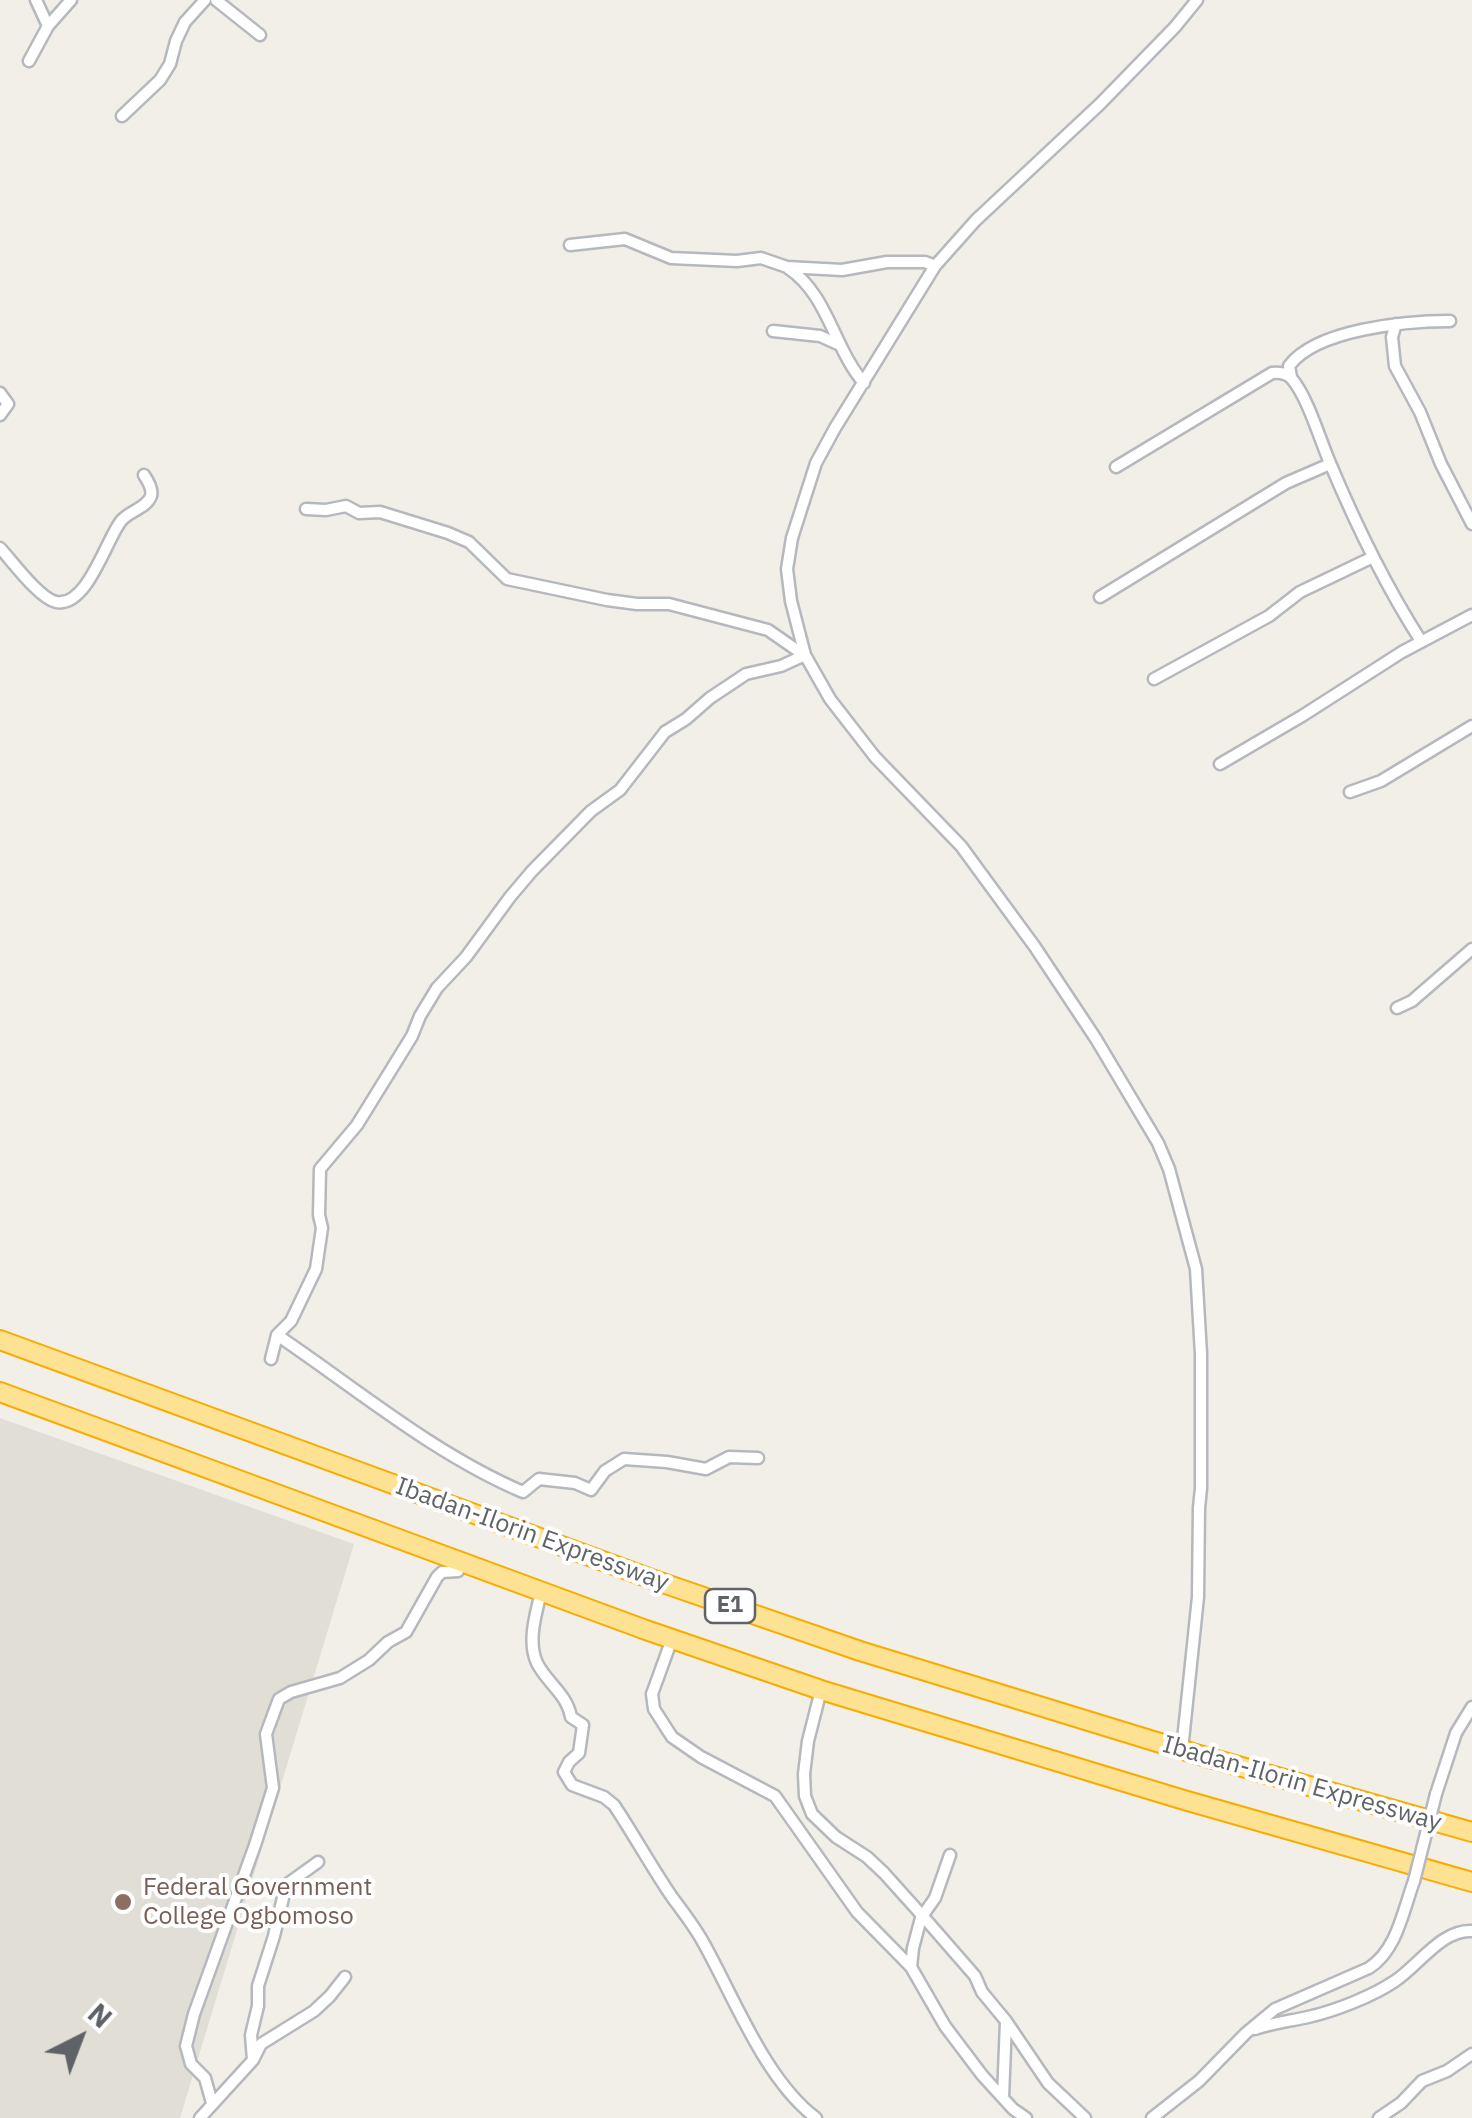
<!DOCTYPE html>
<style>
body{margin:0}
#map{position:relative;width:1472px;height:2118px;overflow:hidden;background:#f1efe8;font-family:"IBM Plex Sans",sans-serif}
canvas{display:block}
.north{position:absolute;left:30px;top:1988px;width:100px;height:100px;-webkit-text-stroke:8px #fff;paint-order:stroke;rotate:42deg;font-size:28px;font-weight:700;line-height:40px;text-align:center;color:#5f6368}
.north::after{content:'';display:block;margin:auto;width:35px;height:45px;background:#5f6368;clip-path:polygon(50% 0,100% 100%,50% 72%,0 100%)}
</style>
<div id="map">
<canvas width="1472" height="2118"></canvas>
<div class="north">N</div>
</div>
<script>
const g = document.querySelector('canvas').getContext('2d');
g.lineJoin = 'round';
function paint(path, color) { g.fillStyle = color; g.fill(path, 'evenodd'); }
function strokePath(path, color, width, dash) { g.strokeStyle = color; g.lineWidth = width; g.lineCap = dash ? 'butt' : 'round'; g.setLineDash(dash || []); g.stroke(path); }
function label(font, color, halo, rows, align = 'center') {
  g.font = font + ' "IBM Plex Sans",sans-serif'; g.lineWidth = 8; g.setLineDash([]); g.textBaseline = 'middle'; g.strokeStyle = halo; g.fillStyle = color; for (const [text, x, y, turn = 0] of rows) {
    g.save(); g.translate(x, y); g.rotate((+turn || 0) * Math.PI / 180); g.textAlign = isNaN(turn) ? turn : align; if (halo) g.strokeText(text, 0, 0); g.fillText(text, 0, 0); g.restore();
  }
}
const education = new Path2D(`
 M0,1418L354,1544L180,2118H0Z`);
const street = new Path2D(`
 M36,0L48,26
 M216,0L260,35
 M29,61L48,26L71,0
 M122,116L160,80L170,64L176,41L185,22L205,0
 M570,245L625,239L671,258L737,261L761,258L787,267L842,270L887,262H925L935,266
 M788,268C828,294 834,349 864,383
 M1396,324L1392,337L1395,366L1420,412L1441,464L1472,524
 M773,331L820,336L840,345
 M1291,377L1289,366C1316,329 1407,321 1450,321
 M0,393L8,404L0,415
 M1116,467L1272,373C1280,372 1287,373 1292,379C1308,398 1320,440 1330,463C1356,525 1385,585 1421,641
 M306,509L326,510L346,506L359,513L380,512L448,533L469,542L507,579L607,600L637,604H669L768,630L804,655
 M0,548C12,561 39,598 56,602C87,608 106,540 121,521C129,511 147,508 151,496C153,489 148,481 144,475
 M1100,597L1286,483L1330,464
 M1154,679L1269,616L1300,592L1373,557
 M1220,764L1302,716L1402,652L1472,615
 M1350,792L1381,781L1472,726
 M1397,1008L1412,1001L1472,949
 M277,1335C357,1389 434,1454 523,1492L539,1479L575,1483L591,1490L605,1471L624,1459L667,1462L706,1469L729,1457L758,1458
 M271,1359L277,1335L291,1321L316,1269L322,1228L319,1215L320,1169L357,1125L412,1036L420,1016L437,988L466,957L510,897L532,871L591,811L620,790L665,732L686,719L710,698L746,674L781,666L805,655
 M541,1592C536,1614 527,1641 537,1663C547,1683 567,1694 571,1717L583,1725L579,1753L569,1762L564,1772L572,1785L604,1797L614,1805C634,1835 652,1868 672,1897C683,1912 694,1926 703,1942C734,1997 765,2080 816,2118
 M672,1639L652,1694L654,1709L672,1737L701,1757L775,1796L857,1912L911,1967L945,2026L982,2075L1013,2109L1026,2118
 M821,1690L808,1741L804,1774L805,1796L812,1814L836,1837L867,1857L884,1873L928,1922L975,1976L982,1992L1006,2021L1048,2083L1085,2118
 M1182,1750L1198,1597L1199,1508L1201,1488V1354L1196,1269L1169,1169L1158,1143L1096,1039L1035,947L961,846L875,757L830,699L805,655L791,601L787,569L792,538L816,463L835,428L935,266L976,220L1100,104L1175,27L1197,0
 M1436,1794L1456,1733L1472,1707
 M911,1967L913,1948L921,1918L935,1898L950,1855
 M1255,2029C1273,2023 1290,2021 1308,2017C1335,2011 1373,1996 1395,1981C1419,1965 1442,1929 1472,1931
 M253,2060L251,2035L258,2006V1986L274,1936L286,1885L318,1862
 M1003,2097L1006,2022
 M212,2103L205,2078L191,2064L186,2046L194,2014L255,1845L273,1788L266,1734L279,1699L291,1692L340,1678L369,1660L388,1642L406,1632L437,1577L442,1572L458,1571L461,1562
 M200,2118L253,2060L261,2044L314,2011L330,1996L345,1977
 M1152,2118L1199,2081L1246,2033L1275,2009L1369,1968C1397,1950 1403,1911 1414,1881
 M1379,2118L1401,2103L1422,2081L1447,2071L1472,2054`);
const highway = new Path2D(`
 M0,1340L660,1582L860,1651L1196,1754L1472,1832
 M0,1392L646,1630L821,1690L1184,1800L1472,1882`);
const streetBridge = new Path2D(`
 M1414,1881L1436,1794`);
const markers = [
 [123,1902,10,"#8d6e63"]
];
const shields = [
 [730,1606,50]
];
const shieldNames = [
 ["E1",730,1606]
];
const streetNames = [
 ["Ibadan-Ilorin Expressway",532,1535,20],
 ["Ibadan-Ilorin Expressway",1302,1784,16]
];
const educationNames = [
 ["Federal Government",143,1888],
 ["College Ogbomoso",143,1917]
];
paint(education, '#e1ded6');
strokePath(street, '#b5b8bc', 15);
strokePath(highway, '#f9ab00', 22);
strokePath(street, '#fff', 10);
strokePath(highway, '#fde293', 18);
strokePath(streetBridge, '#b5b8bc', 15, []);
strokePath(streetBridge, '#fff', 10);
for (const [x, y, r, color] of markers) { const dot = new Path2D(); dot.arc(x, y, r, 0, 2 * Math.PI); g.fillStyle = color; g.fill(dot); strokePath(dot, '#fff', 4); }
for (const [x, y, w] of shields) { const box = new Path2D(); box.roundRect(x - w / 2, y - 17, w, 34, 8); g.fillStyle = '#fff'; g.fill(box); strokePath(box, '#5f6368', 2.5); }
label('bold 22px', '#5f6368', null, shieldNames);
label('25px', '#5f6368', '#fff', streetNames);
label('25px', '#785e54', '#fff', educationNames, 'left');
</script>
